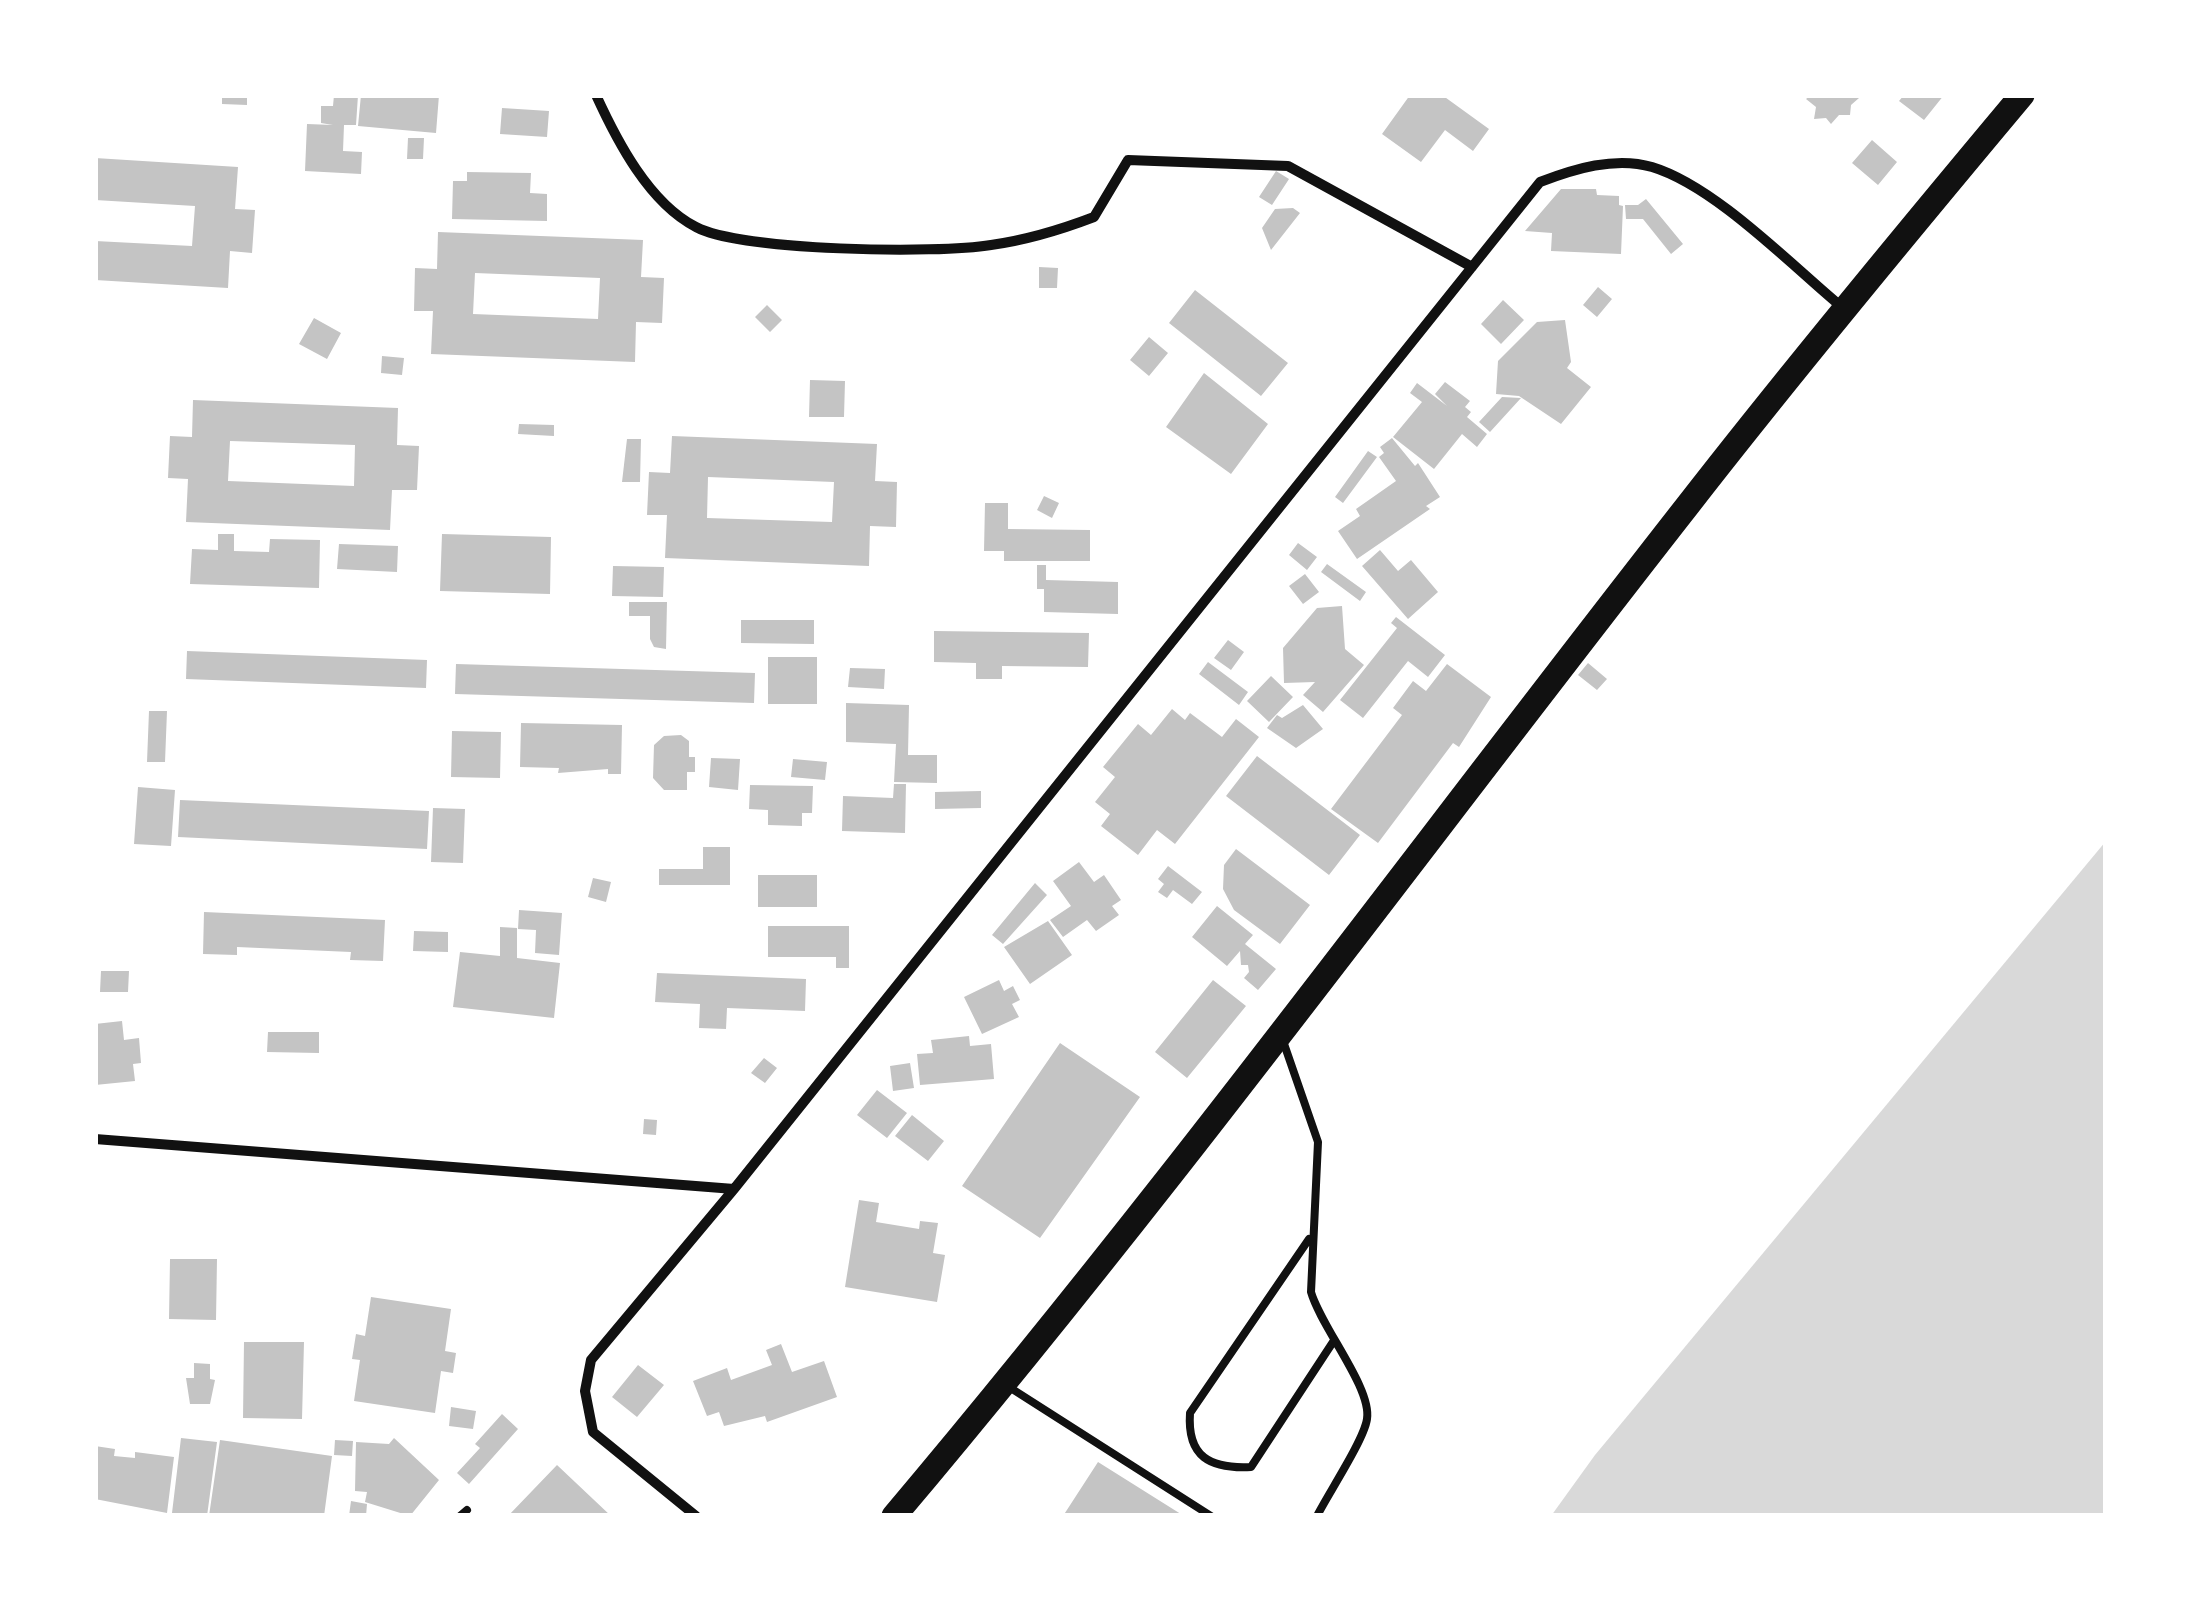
<!DOCTYPE html>
<style>
body{margin:0}
#map{position:relative;width:2201px;height:1611px;overflow:hidden;background:#fff;font-family:"Noto Sans",sans-serif}
canvas{display:block}
.frame{position:absolute;inset:0;border:98px solid #fff;pointer-events:none}
</style>
<div id="map">
<canvas width="2201" height="1611"></canvas>
<div class="frame"></div>
</div>
<script>
const g = document.querySelector('canvas').getContext('2d');
g.lineJoin = 'round';
function paint(path, color) { g.fillStyle = color; g.fill(path, 'evenodd'); }
function strokePath(path, color, width, dash) { g.strokeStyle = color; g.lineWidth = width; g.lineCap = dash ? 'butt' : 'round'; g.setLineDash(dash || []); g.stroke(path); }
const water = new Path2D(`
 M2106,841V1516H1551L1595,1455Z`);
const building = new Path2D(`
 M222,95H247V105L222,104Z
 M334,95H358L356,125H344L343,151L362,152L361,174L305,171L307,124L333,125L321,123V106H333Z
 M361,95H439L436,133L358,126Z
 M1410,95H1442L1489,129L1473,151L1445,130L1421,162L1382,134Z
 M1811,95H1855L1859,98L1851,105L1850,115H1839L1831,124L1826,118L1814,119L1816,107L1806,99Z
 M1904,95H1944L1924,120L1899,101Z
 M502,108L549,111L547,137L500,134Z
 M408,138H424L423,159H407Z
 M1872,140L1897,162L1878,185L1852,163Z
 M95,158L238,167L235,209L255,210L252,253L230,251L228,288L95,280V241L192,246L195,206L95,200Z
 M1276,171L1289,179L1272,205L1259,197Z
 M467,172L531,173L530,193L547,194V221L452,219L453,181H467Z
 M1561,189H1596L1597,195L1619,196V205L1623,206L1621,254L1551,251L1552,233L1525,231Z
 M1646,199L1683,244L1671,254L1643,219H1626L1625,205H1638Z
 M1293,208L1300,213L1271,250L1262,228L1275,209Z
 M438,232L643,240L641,277L664,278L662,323L636,322L635,362L431,354L433,311H414L415,268L437,269ZM475,273L600,278L598,319L473,314Z
 M1039,267L1058,268L1057,288H1039Z
 M1598,287L1612,299L1597,317L1583,305Z
 M1195,290L1288,363L1261,396L1169,323Z
 M1503,300L1524,320L1501,344L1481,324Z
 M767,305L782,320L770,332L755,317Z
 M314,318L341,333L327,359L299,344Z
 M1565,320L1571,362L1567,368L1591,387L1561,424L1519,396L1496,394L1498,361L1537,322Z
 M1149,337L1168,353L1149,376L1130,360Z
 M382,356L404,358L402,375L381,373Z
 M1204,373L1268,424L1231,474L1166,427Z
 M810,380L845,381L844,417H809Z
 M1445,382L1470,401L1465,407L1471,412L1467,417L1487,434L1477,447L1462,434L1434,469L1393,437L1422,402L1410,393L1417,383L1447,406L1435,394Z
 M1502,397L1521,398L1490,432L1479,422Z
 M193,400L398,408L397,445L419,446L417,490H392L390,530L186,522L188,479L168,478L170,436L192,437ZM230,441L355,445L354,486L228,481Z
 M519,424L554,425V436L518,434Z
 M672,436L877,444L875,481L897,482L896,527L870,526L869,566L665,558L667,515H647L649,472L670,473ZM708,477L834,482L832,522L707,518Z
 M1392,438L1415,466L1418,463L1440,497L1426,506L1430,509L1357,559L1338,531L1360,516L1356,509L1396,481L1379,457L1384,453L1380,447Z
 M627,439H641L640,482H622Z
 M1368,451L1377,457L1343,503L1335,497Z
 M1044,496L1059,503L1052,518L1037,510Z
 M985,503H1008V529L1090,530V561H1004V551H984Z
 M218,534H234V551L269,552L270,539L320,540L319,588L190,584L192,549L218,550Z
 M442,534L551,537L550,594L440,591Z
 M1298,543L1317,557L1307,570L1289,555Z
 M339,544L398,546L397,572L337,569Z
 M1380,550L1398,571L1411,560L1438,592L1408,619L1362,566Z
 M1327,564L1366,592L1360,601L1321,572Z
 M1037,565H1046V580L1118,582V614L1044,612V589H1037Z
 M613,566L664,567L663,597L612,596Z
 M1305,574L1319,592L1303,604L1289,586Z
 M629,602H667L666,649L654,647L650,639V616H629Z
 M1342,606L1345,649L1364,665L1323,712L1303,695L1315,682L1284,683L1283,648L1317,608Z
 M1396,617L1445,655L1428,677L1408,661L1363,718L1340,700L1397,628L1391,623Z
 M741,620H814V644L741,643Z
 M934,631L1089,633L1088,667L1002,666V679H976V663L934,662Z
 M1228,640L1244,652L1231,670L1214,658Z
 M187,651L427,660L426,688L186,679Z
 M768,657H817V704H768Z
 M1208,662L1248,692L1239,705L1199,674Z
 M1588,663L1607,679L1597,690L1578,675Z
 M456,664L755,673L754,703L455,694Z
 M1447,664L1491,697L1459,747L1453,743L1378,843L1331,809L1402,715L1393,708L1413,681L1426,691Z
 M850,668L885,669L884,689L848,687Z
 M1271,676L1293,697L1269,722L1247,701Z
 M846,703L909,705L908,755H937V783L894,782L896,744L846,742Z
 M1303,705L1323,729L1296,748L1267,728L1277,715L1282,718Z
 M1172,709L1185,720L1190,713L1222,737L1236,719L1259,737L1175,844L1157,830L1138,855L1101,826L1110,814L1095,802L1115,777L1103,767L1138,724L1151,735Z
 M149,711H167L165,762H147Z
 M521,723L622,725L621,774H608V769L558,773L559,768L520,767Z
 M452,731L501,732L500,778L451,777Z
 M681,735L689,741V757H695V772H687V790H664L653,778L654,745L664,736Z
 M1257,756L1360,835L1329,875L1226,796Z
 M711,758L740,759L738,790L709,787Z
 M793,759L827,762L825,780L791,777Z
 M894,784H906L905,833L842,831L843,796L893,798Z
 M750,785L813,786L812,813H802V826L768,825V810L749,809Z
 M138,787L175,790L171,846L134,844Z
 M981,791V808L935,809V792Z
 M180,800L429,811L427,849L178,837Z
 M433,808L465,809L463,863L431,862Z
 M703,847H730V885H659V869H703Z
 M1236,849L1310,905L1280,944L1234,910L1223,889L1224,865Z
 M1079,862L1094,882L1104,875L1121,900L1112,906L1119,915L1096,931L1087,920L1063,937L1050,920L1071,906L1053,881Z
 M1168,866L1202,892L1192,904L1173,890L1167,898L1158,892L1164,884L1158,879Z
 M758,875H817V907H758Z
 M593,878L611,882L606,902L588,897Z
 M1035,883L1047,895L1003,944L992,935Z
 M1217,906L1253,935L1245,944L1276,969L1258,990L1244,978L1249,972L1248,965H1241L1240,951L1227,966L1192,937Z
 M519,910L562,913L559,955L535,953L536,930L518,929Z
 M204,912L385,920L383,961L350,960L351,952L237,947V955L203,954Z
 M1048,921L1072,955L1030,984L1004,947Z
 M768,926H849V968H836V957H768Z
 M500,927L517,928V958L560,963L554,1018L453,1007L460,952L500,956Z
 M414,931L448,932V952L413,951Z
 M101,971H129L128,992H100Z
 M657,973L806,979L805,1011L727,1008L726,1029L699,1028L700,1004L655,1002Z
 M999,980L1004,991L1013,986L1020,1000L1012,1004L1019,1017L982,1034L964,997Z
 M1213,980L1246,1006L1187,1078L1155,1052Z
 M122,1021L124,1040L139,1038L141,1063L133,1064L135,1081L95,1085V1024Z
 M268,1032H319V1053L267,1052Z
 M969,1036L970,1046L991,1044L994,1079L920,1085L917,1054L933,1053L931,1040Z
 M1060,1043L1140,1097L1040,1238L962,1186Z
 M764,1058L777,1068L765,1083L751,1073Z
 M910,1063L914,1088L893,1091L890,1066Z
 M877,1090L907,1113L887,1138L857,1115Z
 M912,1115L944,1141L928,1161L895,1136Z
 M644,1119L657,1120L656,1135L643,1134Z
 M859,1200L879,1203L876,1222L919,1229L920,1221L938,1223L933,1253L945,1255L937,1302L845,1287Z
 M170,1259H217L216,1320L169,1319Z
 M371,1297L451,1309L445,1351L456,1353L453,1373L441,1371L435,1413L354,1401L360,1360L352,1359L356,1334L365,1336Z
 M244,1342H304L302,1419L243,1418Z
 M781,1344L792,1372L824,1361L837,1397L767,1422L765,1416L724,1426L719,1412L707,1416L693,1381L727,1368L731,1380L772,1365L766,1350Z
 M194,1363L210,1364V1379L215,1380L210,1404H190L186,1378H194Z
 M638,1365L664,1385L637,1417L612,1397Z
 M451,1407L476,1411L473,1429L449,1426Z
 M502,1414L518,1429L469,1484L457,1473L480,1448L475,1444Z
 M181,1438L217,1442L207,1516L172,1513Z
 M394,1438L439,1480L410,1516L365,1502L367,1492L355,1491L356,1442L389,1444Z
 M220,1440L332,1456L324,1516H209Z
 M335,1440L353,1441L352,1456L334,1455Z
 M95,1446L115,1449L114,1456L135,1458V1452L174,1457L167,1513L95,1499Z
 M1098,1462L1184,1516H1063Z
 M557,1465L611,1516H508Z
 M351,1501L367,1504L366,1516H349Z`);
const service = new Path2D(`
 M1282,1038L1318,1142L1311,1292C1321,1327 1372,1388 1367,1419C1364,1440 1328,1494 1317,1516
 M1309,1239L1190,1413C1187,1457 1210,1469 1251,1467L1333,1342
 M1009,1387L1211,1516
 M460,1516L467,1510`);
const minor = new Path2D(`
 M596,95C617,141 649,203 696,227C740,251 938,254 991,245C1027,240 1060,230 1094,217L1128,160L1288,166L1472,267
 M95,1139L734,1189
 M696,1516L593,1432L585,1391L591,1360L734,1189L1540,182C1574,169 1615,156 1652,167C1715,186 1791,265 1843,308`);
const primary = new Path2D(`
 M894,1516C1171,1188 1424,842 1688,505C1796,366 1909,230 2022,95`);
paint(water, '#d9d9d9');
paint(building, '#c4c4c4');
strokePath(service, '#111', 8);
strokePath(minor, '#111', 10);
strokePath(primary, '#111', 25);
</script>
